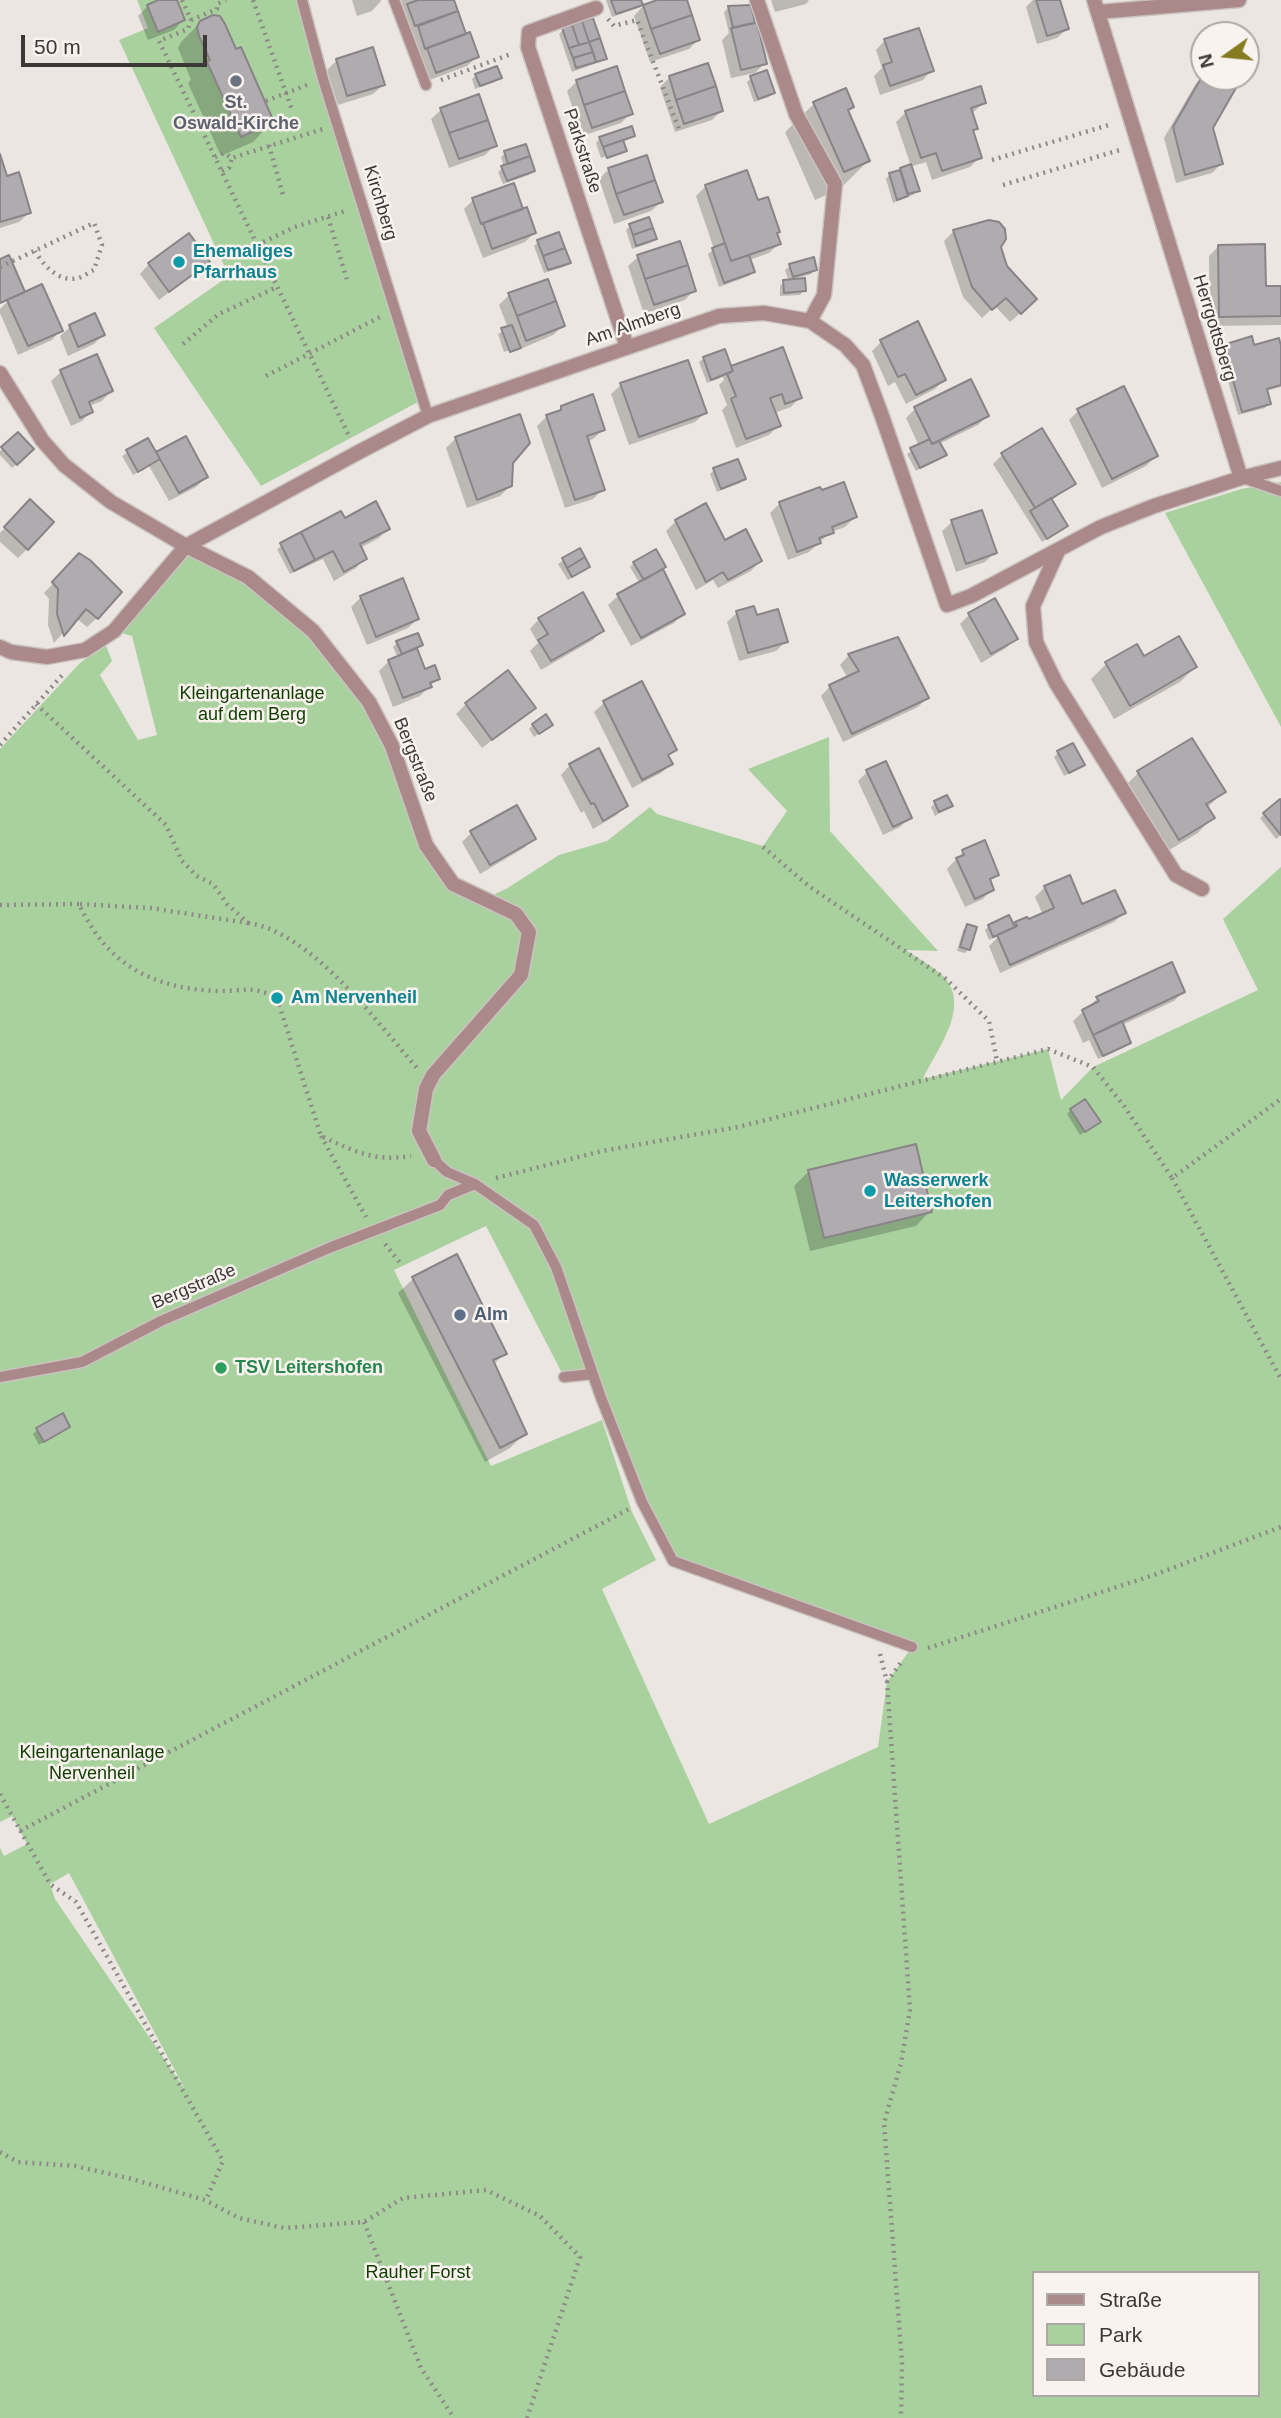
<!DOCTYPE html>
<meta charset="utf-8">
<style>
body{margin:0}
#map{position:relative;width:1281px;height:2418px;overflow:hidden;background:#ece6e2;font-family:Helvetica,sans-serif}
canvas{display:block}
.legend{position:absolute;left:1032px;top:2271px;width:228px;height:126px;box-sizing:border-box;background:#f9f3ef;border:2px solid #ada8a5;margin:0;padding:9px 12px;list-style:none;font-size:21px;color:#3b3837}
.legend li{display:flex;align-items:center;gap:14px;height:35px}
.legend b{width:35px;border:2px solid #ada8a5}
.north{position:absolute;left:1190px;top:21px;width:70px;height:70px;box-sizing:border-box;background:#f9f3ef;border:2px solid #ada8a5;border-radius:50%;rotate:255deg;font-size:19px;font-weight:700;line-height:28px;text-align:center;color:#3b3837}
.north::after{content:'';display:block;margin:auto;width:24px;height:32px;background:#867b21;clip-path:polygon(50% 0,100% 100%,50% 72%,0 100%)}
.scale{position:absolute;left:21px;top:35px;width:186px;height:32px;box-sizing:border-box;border:4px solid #3b3837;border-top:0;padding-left:9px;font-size:21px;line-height:24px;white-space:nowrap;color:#3b3837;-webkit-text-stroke:5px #f9f3ef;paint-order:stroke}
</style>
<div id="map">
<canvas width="1281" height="2418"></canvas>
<ul class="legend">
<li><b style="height:9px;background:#ab898b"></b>Straße</li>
<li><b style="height:19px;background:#a9d19e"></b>Park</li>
<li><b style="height:19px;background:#b0abaf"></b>Gebäude</li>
</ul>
<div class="north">N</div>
<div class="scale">50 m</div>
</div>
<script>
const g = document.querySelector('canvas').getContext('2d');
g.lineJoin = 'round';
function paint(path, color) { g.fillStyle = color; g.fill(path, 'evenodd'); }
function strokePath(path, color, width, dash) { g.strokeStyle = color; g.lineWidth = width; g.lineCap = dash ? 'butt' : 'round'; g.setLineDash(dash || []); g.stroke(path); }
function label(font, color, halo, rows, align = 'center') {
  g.font = font + ' Helvetica,sans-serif'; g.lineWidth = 5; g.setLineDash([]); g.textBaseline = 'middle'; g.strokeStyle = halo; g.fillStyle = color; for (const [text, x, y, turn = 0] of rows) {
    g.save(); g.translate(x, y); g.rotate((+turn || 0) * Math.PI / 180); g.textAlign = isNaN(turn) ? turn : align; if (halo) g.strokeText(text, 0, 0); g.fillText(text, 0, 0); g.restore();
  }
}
const green = new Path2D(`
 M137,0H296L327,112L418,402L261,486L154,328L229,276L119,40L148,28Z
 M1281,482V727L1165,513L1241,489Z
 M186,546L248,577L313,631L369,702L426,845L453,884L484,899L506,889L559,855L607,841L650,807L657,814L763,846L787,811L748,769L829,737L830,831L938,951L906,950C917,958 938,969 946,979C970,1010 935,1052 923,1079L1048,1049L1061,1100L1093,1067L1258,990L1223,919L1281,867V2418H0V1848L4,1856L27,1844L12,1816L0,1822V749L79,664L105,643L112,661L100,675L138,740L157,735L132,636L114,631ZM486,1226L564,1377L593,1375L673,1561L912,1647L887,1682L878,1747L709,1824L602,1589L656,1560L632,1512L602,1420L491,1466L394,1270ZM69,1873L186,2091L55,1899L50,1884ZM1034,2273H1258V2395H1034Z`);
const shadow = new Path2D(`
 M162,0H175L183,20L174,30L148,40L138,16L148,6Z
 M352,0H381V1L372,11L357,16Z
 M401,0H452L465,36L477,57L467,66L427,81L398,15L404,9Z
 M606,0H639L641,7L612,17Z
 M662,0H685L698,40L689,49L650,62L634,16L643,6Z
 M771,0H809L806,4L775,12Z
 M1033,0H1058L1067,29L1057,38L1037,44L1026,7Z
 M728,8L765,63L755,73L731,78L722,40L729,33L724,12Z
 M592,20L605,58L600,62L572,72L559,34L563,30Z
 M201,22L272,122L253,142L221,156L188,83L191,80L178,48L181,42Z
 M885,40L932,70L923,80L880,95L874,76L882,68L876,50Z
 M337,60L383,85L373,94L338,105L327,70Z
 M476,75L500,78L495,82L475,89L472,79Z
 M1204,75L1209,77L1211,128L1221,164L1212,173L1176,183L1164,138L1195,85Z
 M669,78L721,111L712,120L675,132L660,87Z
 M751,78L773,92L769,97L754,102L747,82Z
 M577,81L631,113L621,123L582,136L567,91Z
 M845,90L852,107L847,112L868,161L840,189L815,200L785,132L814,104Z
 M984,103L971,114L976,128L972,132L980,157L970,167L932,180L926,162L910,167L918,191L913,195L893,203L886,179L890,174L911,166L896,122L906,112Z
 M441,110L495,145L485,155L449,168L431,119Z
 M633,136L622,143L625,151L622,153V151L601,158L596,143L600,138Z
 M505,153L533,171L529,175L503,184L498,172L504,167L501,157Z
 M646,157L661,202L651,211L614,224L599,179L608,170Z
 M0,158L6,178L29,213L19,222L0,228Z
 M706,186L757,202L779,244L769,253L749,260L753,272L749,276L719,287L708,254L714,249L696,196Z
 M473,200L534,233L525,242L483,258L464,209Z
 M630,226L655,239L650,243L632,249L626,230Z
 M954,231L999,249L1025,309L1010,322L995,306L982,318L963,297L944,241Z
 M538,242L569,263L564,267L544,273L534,246Z
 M1219,246L1264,288H1281V325L1210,326L1209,256Z
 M638,257L694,290L685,300L644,314L628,266Z
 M0,261L24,294L61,330L52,340L18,355L0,313V309L9,300L0,304Z
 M208,262L159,300L140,274L149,264Z
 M790,266L815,269L811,274L791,280L804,290L800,295L780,296V286L784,282H789L785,270Z
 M509,295L563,326L553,335L516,351V348L504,352L498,334L508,328L499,305Z
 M70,327L103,335L94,344L68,356L60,336Z
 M881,342L944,380L935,389L906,404L895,382L888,386L872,351Z
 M1224,346L1253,347L1281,353V387L1265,391L1269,403L1265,408L1238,415L1219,351Z
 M96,356L111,391L102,401L89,406L91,412L82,421L71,426L51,381L61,372Z
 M704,358L800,397L791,407L774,413L779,425L769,435L736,448L722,410L727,405L719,385L724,380L723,377L707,383L699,362Z
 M621,385L705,413L695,422L629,445L611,394Z
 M562,407L603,430L593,439L587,442L603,489L593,499L565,508L537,426L547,416L555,414Z
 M915,409L987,416L978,425L939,444L945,454L916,471L907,454L919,446L906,418Z
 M1078,411L1156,456L1146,466L1102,488L1069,420Z
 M18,434L32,449L12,468L0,455V451Z
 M456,438L511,462L510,486L500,496L467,508L446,448Z
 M147,440L156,455L206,477L196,487L169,501L149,466L133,475L122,456Z
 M1002,455L1073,483L1051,501L1066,526L1062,530L1042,542L993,464Z
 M714,470L744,478L740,483L717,492L710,474Z
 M780,503L855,517L845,527L831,532L809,552L788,560L770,513Z
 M20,511L27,549L18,558L0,542V533Z
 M340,514L344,520L388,528L379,538L360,548L365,558L356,568L334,581L323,559L290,574L277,549Z
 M676,521L724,542L760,561L751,571L718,588L713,580L696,590L666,531Z
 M952,522L995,552L985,562L956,572L942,531Z
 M579,550L588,567L568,580L558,564Z
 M79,556L97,618L87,627L76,618L54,643L48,625L49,599L44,593Z
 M634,563L661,569L683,614L674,623L631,646L608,605L618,596L640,584L630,567Z
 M361,597L417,619L408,628L367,645L351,607Z
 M737,613L756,617L786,641L776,651L739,661L727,622Z
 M969,615L1016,639L1006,648L981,663L960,624Z
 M539,619L602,630L593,640L541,670L530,651L538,643L530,629Z
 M397,643L421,645L415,650L424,671L438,678L420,696L393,707L379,671L389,661L398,658L393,647Z
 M1137,646L1144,658L1195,667L1180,682L1114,719L1091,679L1106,664Z
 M849,655L927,698L918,707L843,742L821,696L830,686L848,678L840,665Z
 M642,684L675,750L667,757L671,764L661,773L632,788L594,712L604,703Z
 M466,704L533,708L482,748L456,714Z
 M533,725L546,729L534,737L529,729Z
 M1058,753L1083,765L1064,776L1054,757Z
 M570,765L626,805L617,815L593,829L584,811L581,813L561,775Z
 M867,772L910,817L900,827L883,835L858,781Z
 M1138,773L1223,792L1207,808L1212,818L1198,833L1164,853L1124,787Z
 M1280,801L1281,835L1276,839L1260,818Z
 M935,803L951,806L935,816L931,807Z
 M471,833L534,839L524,848L480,874L462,842Z
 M963,852L997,874L989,882L992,889L983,899L965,907L947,869Z
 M1069,877L1081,906L1124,913L1114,922L1000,973L989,946L999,936L989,940L985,930L989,926L1013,928L1016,924L1043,915L1035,897L1045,887Z
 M967,926L969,949L965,953L957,951L963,930Z
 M1183,992L1174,1001L1122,1025L1129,1042L1125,1047L1098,1059L1089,1040L1083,1043L1073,1021L1097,999Z
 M1071,1110L1094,1126L1080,1135L1067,1114Z
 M809,1171L930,1211L916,1226L810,1251L794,1186Z
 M413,1279L505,1353L493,1365L525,1433L510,1448L485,1462L398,1293Z
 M68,1427L39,1445L33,1434L37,1430Z`);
const building = new Path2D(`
 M158,0H177L185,20L158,32L147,5Z
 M418,0H454L458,11L415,26L407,4Z
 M611,0H641L643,5L616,14Z
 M657,0H687L692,15L651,29L643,5Z
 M1036,0H1060L1069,29L1047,36Z
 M751,5L755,23L733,28L728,6Z
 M458,11L466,34L425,49L418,26Z
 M213,15L220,16L225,24L236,49L241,47L274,122L241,137L207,62L210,60L199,36L197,27L200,21Z
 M692,15L700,40L660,54L651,29Z
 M593,18L600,38L589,42L582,21Z
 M582,21L589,42L579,45L572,25Z
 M757,22L767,64L741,70L731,28Z
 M572,25L579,45L569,48L562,28Z
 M919,28L934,71L890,86L883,65L892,62L884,39Z
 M470,32L479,57L436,73L427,48Z
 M600,38L607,59L596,62L589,42Z
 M589,42L593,52L573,58L569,48Z
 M373,47L385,85L347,96L336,59Z
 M593,52L596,62L576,68L573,58Z
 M708,63L716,86L676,100L669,76Z
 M497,66L502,78L480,86L475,74Z
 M617,66L625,91L584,105L576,80Z
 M767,70L775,93L758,99L750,76Z
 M1204,73V77H1213L1236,88L1213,128L1223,164L1185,175L1173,127Z
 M716,86L723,111L684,124L676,100Z
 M981,86L986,103L971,108L978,129L973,130L982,158L942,171L936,153L921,158L905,111Z
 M846,88L854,107L848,110L870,161L844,172L813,102Z
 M625,91L633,114L592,128L584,105Z
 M479,94L488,120L449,133L440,108Z
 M488,120L497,146L459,159L449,133Z
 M632,126L635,136L603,147L599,137Z
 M623,140L627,151L607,158L603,147Z
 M526,144L530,156L508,164L504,151Z
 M0,154L7,176L19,172L31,213L0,222Z
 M647,155L655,180L616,194L608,168Z
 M530,156L535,171L507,181L501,166Z
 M911,164L920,191L908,194L900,168Z
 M747,170L758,200L768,197L780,232L777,233L781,244L731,261L705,185Z
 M900,170L908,196L897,200L889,173Z
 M655,180L663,202L624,215L616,194Z
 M514,183L523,209L481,224L472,198Z
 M527,207L536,233L492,249L483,223Z
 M649,217L653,228L633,235L629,224Z
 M989,220L999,222L1005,229L1006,239L1001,247L1007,266L1037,299L1021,314L1006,298L992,310L972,287L953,230Z
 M653,228L657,239L636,246L633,235Z
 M559,232L565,248L543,256L537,240Z
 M189,233L210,262L169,292L148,263Z
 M680,241L688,265L645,279L637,255Z
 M725,243L731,261L749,255L755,272L724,283L712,248Z
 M1265,244L1266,286H1281V316L1219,317L1218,245Z
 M565,248L571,263L548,270L543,256Z
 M9,255L25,292L0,303V259Z
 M814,257L817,270L793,277L789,264Z
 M688,265L696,291L654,305L645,279Z
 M805,278L806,291L784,293L783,280Z
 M548,279L556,301L517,316L508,293Z
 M42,284L63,331L28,346L7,300Z
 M556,301L565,326L526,341L517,316Z
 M95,313L105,335L78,347L69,325Z
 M918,321L946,380L916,395L905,374L898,377L880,340Z
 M512,325L521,348L510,352L501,328Z
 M1252,336L1254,345L1279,338L1281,346V385L1267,389L1271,404L1242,412L1223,345Z
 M783,347L802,398L785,404L782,394L770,398L781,426L746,439L731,399L736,396L727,374L733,371L731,366Z
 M725,349L733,371L711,380L703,357Z
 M97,354L113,391L89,402L93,412L80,418L60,370Z
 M688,360L707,413L639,437L620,383Z
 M971,379L989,416L932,444L914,407Z
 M1124,386L1158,456L1112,479L1077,409Z
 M593,394L605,430L587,436L605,490L575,500L546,415L561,410V406Z
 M520,414L530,443L513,463L512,486L477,500L455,437Z
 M1042,428L1076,484L1035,508L1001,453Z
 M18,432L34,449L17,465L1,447Z
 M186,436L208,477L179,493L156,452Z
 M148,438L160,459L138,472L126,450Z
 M930,439L932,444L939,441L947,455L920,468L910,448Z
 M738,459L746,479L721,489L713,468Z
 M844,482L857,517L832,527L834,533L819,538L821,543L797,552L779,502L820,487L822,490Z
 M1051,498L1068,526L1047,539L1030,511Z
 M30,499L54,522L28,550L4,527Z
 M376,501L390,529L360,544L367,559L344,572L333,551L315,560L301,532L341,511L345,518Z
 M706,503L725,540L746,529L762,561L728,580L723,572L706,582L675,520Z
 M982,510L997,553L966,564L951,520Z
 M301,532L315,560L294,571L280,543Z
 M580,548L585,557L567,568L562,558Z
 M656,549L666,567L644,580L633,562Z
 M79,553L90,560L122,592L98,619L86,609L64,636L57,614L58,589L52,582Z
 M585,557L590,567L572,577L567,568Z
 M663,569L685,614L641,638L617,594Z
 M403,578L419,619L376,637L360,596Z
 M583,592L604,631L551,661L538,640L548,634L538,618Z
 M995,598L1018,639L991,654L968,613Z
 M754,606L757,615L778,609L788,642L748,653L736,611Z
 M418,633L423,645L402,654L396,641Z
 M1179,636L1197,667L1130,706L1105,662L1137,644L1144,656Z
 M898,637L929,698L852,734L829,685L859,671L848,654Z
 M417,648L425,669L435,665L440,679L430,683L432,687L403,698L388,660Z
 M508,670L536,708L492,740L465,703Z
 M642,681L677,750L668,755L673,764L642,780L603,701Z
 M546,714L553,725L539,734L532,724Z
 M1192,738L1226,792L1206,804L1215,818L1179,840L1137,771Z
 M1073,743L1085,765L1069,773L1057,751Z
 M599,748L628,806L603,821L594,803L591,804L569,764Z
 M886,761L912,818L893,827L866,770Z
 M947,795L953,806L939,812L934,801Z
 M1280,799L1281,800V835L1263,813Z
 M517,805L536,839L490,865L470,831Z
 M985,840L999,875L990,879L994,890L975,899L956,858L964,855L962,850Z
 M1070,875L1082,904L1115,890L1126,913L1010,965L997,935L1017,926L1015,922L1027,917L1029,919L1054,908L1044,886Z
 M1009,915L1015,927L993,937L988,925Z
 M967,924L977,927L970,950L960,947Z
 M1172,962L1185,992L1093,1035L1082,1010L1099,1001L1096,997Z
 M1122,1021L1131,1043L1103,1056L1093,1035Z
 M1085,1099L1101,1122L1085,1132L1070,1109Z
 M916,1144L932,1212L824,1238L808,1170Z
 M457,1254L507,1354L493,1360L527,1434L500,1448L412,1277Z
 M63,1413L70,1427L44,1442L36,1428Z`);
const path = new Path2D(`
 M182,0L191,20L188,29L159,41L349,436
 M253,0L292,110
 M608,19L614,26L637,20L679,129
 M191,20L217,9V4L226,0
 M441,80L511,54
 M266,101L307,85
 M269,145L283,195
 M215,157L224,153L232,158L323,129
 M992,160L1112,124
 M222,171L229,168L232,158
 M1003,185L1123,149
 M328,217L348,283
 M257,245L295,227L348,210
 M0,267L94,223L102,245L94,270C89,272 83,277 78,278C59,283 43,265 35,251
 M183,344L219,314L277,287
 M266,376L380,317
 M36,704L166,825L182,861L197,876L213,884L227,904L248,923L150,908L79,904C107,965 153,989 219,991C245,991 251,985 277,998L321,1136C354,1151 373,1162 411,1156
 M0,745L65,672
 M763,847L810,887L946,979L989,1021L997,1061
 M0,905L79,904
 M248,923C311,932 376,1021 417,1068
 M321,1136L366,1217
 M496,1178L602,1151L738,1127L1048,1049L1093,1067L1124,1106L1172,1178L1281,1099
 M1172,1178L1281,1379
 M385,1244L402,1265
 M928,1648L1154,1575L1281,1527
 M880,1654L887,1682L910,2010L901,2063L884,2123L902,2363L901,2418
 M887,1682L902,1661
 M0,1794L50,1884L76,1902L223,2161L206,2200
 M20,1831L629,1509
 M0,2152L18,2162L75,2166L132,2179L205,2200L239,2218L284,2228L364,2222L403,2198L486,2190L540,2216L580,2257L527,2418
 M364,2222L421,2368L454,2418`);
const lane = new Path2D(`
 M302,0L323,79L428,416
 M394,0L426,85
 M1243,478L1281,491
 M434,1160L447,1172L475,1184L534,1225L556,1267L600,1395L642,1502L673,1561L912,1647
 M0,1377L82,1362L161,1321L329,1248L440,1205L448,1195L475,1184
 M564,1377L593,1374`);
const street = new Path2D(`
 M757,0L796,114L835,184L824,295L810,321
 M1094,0L1241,478
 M596,8L529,32L528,47L627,347
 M1098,12L1239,0
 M0,373L42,440L64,465L111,502L186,546L248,577L313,631L369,702L392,746L426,845L453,884L516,914L529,932L521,975L433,1075L426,1089L419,1131L434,1160
 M1058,551L1033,606L1036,642L1056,683L1176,875L1202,889
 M0,647L11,652L47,657L85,650L114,631L186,546L357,453L428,416L719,316L764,313L810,321L845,345L863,365L883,419L947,605L971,596L1101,527L1154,506L1241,478L1281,468`);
const markers = [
 [236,81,7,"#6b7280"],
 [179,262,7,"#0f9aa8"],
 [277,998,7,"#0f9aa8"],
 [870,1191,7,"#0f9aa8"],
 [460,1315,7,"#5c6f8a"],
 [221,1368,7,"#2e9e5b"]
];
const worshipNames = [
 ["St.",236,103],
 ["Oswald-Kirche",236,124]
];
const streetNames = [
 ["Parkstraße",582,151,72],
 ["Kirchberg",380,203,73],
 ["Am Almberg",633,325,-19],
 ["Herrgottsberg",1214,328,73],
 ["Bergstraße",415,760,68],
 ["Bergstraße",194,1287,-23]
];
const cultureNames = [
 ["Ehemaliges",193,252],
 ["Pfarrhaus",193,273],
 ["Am Nervenheil",291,998],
 ["Wasserwerk",884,1181],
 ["Leitershofen",884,1202]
];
const parkNames = [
 ["Kleingartenanlage",252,694],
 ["auf dem Berg",252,715],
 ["Kleingartenanlage",92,1753],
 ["Nervenheil",92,1774],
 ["Rauher Forst",418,2273]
];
const serviceNames = [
 ["Alm",474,1315]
];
const leisureNames = [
 ["TSV Leitershofen",235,1368]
];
paint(green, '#a9d19e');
paint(shadow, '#0003');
paint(building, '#b0abaf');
strokePath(building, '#898487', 2);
strokePath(lane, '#c9c3c0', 13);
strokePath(street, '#c9c3c0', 17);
strokePath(path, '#8e8a87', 4.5, [2, 5]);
strokePath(lane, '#ab898b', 10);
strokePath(street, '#ab898b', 14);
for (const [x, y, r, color] of markers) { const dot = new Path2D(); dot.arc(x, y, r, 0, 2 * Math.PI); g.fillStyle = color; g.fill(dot); strokePath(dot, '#f9f3ef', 2.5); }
label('bold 18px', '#5b616d', '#f9f3ef', worshipNames);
label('18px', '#3b3837', '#f9f3ef', streetNames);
label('bold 18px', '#0d838f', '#f9f3ef', cultureNames, 'left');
label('18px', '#103c00', '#f9f3ef', parkNames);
label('bold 18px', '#4e5e75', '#f9f3ef', serviceNames, 'left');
label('bold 18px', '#27864d', '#f9f3ef', leisureNames, 'left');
</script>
